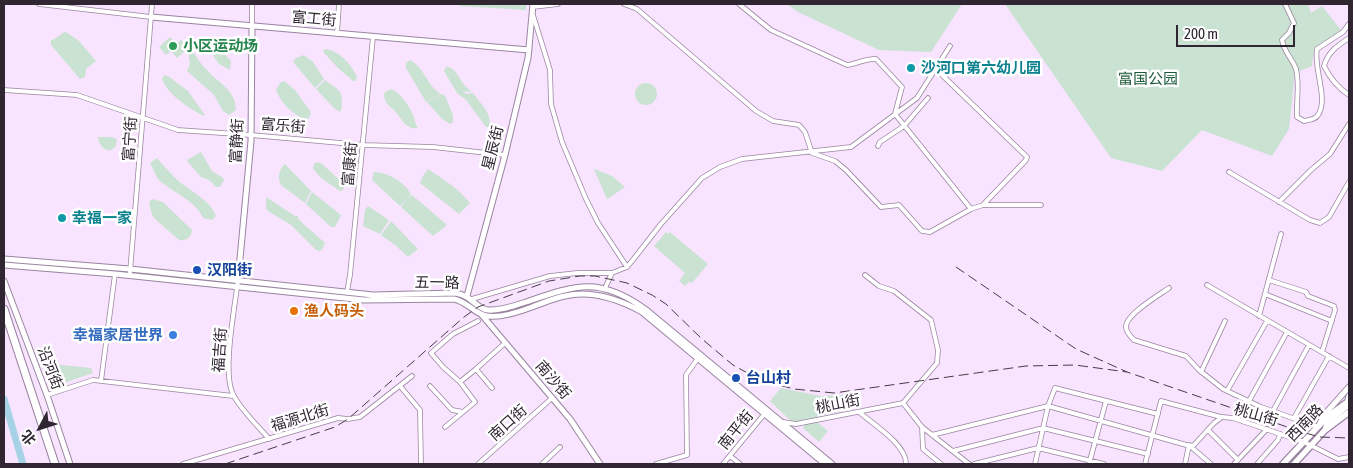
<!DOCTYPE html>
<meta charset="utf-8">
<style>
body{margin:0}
#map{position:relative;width:1353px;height:468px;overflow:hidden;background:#f8e4fe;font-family:"Asap Condensed","Noto Sans SC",sans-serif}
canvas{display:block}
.frame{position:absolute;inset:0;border:5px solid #2f2632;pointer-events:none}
.north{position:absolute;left:15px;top:403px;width:50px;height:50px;-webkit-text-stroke:4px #fff;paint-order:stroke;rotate:230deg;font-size:14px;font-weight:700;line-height:20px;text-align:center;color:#2f2632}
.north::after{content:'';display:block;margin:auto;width:18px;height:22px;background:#2f2632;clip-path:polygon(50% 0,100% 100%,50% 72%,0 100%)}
.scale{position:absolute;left:1176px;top:25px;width:119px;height:22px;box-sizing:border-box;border:2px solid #2f2632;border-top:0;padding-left:6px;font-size:15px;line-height:18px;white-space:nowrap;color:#2f2632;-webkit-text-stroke:4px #fff;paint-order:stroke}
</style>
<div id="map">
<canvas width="1353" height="468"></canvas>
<div class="frame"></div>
<div class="north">北</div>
<div class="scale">200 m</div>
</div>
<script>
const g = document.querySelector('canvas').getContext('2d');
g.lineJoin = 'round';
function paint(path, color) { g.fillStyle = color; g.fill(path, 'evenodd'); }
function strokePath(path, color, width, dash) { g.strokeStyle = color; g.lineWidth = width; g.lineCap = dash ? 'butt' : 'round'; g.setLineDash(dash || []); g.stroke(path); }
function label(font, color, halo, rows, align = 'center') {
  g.font = font + ' "Asap Condensed","Noto Sans SC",sans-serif'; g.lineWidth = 5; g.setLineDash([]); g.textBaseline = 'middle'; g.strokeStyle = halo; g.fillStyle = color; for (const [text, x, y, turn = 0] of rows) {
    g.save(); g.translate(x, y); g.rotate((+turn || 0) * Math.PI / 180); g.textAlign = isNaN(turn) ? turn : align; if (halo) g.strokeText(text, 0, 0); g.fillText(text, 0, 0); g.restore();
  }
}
const green = new Path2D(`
 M458,4H526V10L459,6Z
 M787,4H962L931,52L879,50L798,12Z
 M1005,4H1308L1311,13L1322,6L1341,30L1314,48L1312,66L1295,73L1289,129L1272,156L1202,130L1162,171L1111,158Z
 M66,32L79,41L96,61L86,69L85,77L80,79L51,45V40C58,39 60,33 66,32Z
 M170,37L176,44L181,40L188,48L177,58L171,51L166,55L159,47Z
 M214,45L217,46L231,61L230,70L219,64L208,48Z
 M190,48C196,55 200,64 207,70C218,83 236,90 236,110L229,115L223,111L214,95L187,71L190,64L188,50Z
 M325,49C340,51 351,64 357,77L355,81H353L338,68L324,53L323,51Z
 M304,55L313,62L324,79L315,88L293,62L296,58Z
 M410,60C424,67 427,86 441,94L426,102L406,68V63Z
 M446,67C456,67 457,76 463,83C465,87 469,89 472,92L462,91L467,94L473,93C480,103 493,114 489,127H486L466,100L457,93L444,71Z
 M164,75L168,76L188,91L205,115L204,116C190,109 167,94 162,79Z
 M325,80C333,87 342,88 342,100C342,105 342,108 340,112L334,108L316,89Z
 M284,81L295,90L310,111L311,114L308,119C294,117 281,103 276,90L280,83Z
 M635 94a11 11 0 1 1 22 0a11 11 0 1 1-22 0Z
 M391,89C400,92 410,107 414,117C415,121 415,124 418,128C407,130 404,122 398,115C393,107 385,106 384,95L385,92Z
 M442,94L445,96L453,115V122L450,124L442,119L427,102Z
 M98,137H110L117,139L116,146L111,150C104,152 99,144 98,137Z
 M201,152L212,171L223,178L224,180L220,187H216L209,180L201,177L188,162L187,160Z
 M157,158C165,167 175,179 185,186C197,195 211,202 216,216L212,220L203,218C196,201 174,193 160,181C155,176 154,169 150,163Z
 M317,162L321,163L343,183L345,186L343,190L340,191L321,178L313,169L314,164Z
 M285,164L311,191L305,203L281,185C277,178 279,169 285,164Z
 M428,169C444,180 458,188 470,203L459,214L420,183L423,176Z
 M594,169L612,176L625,187L607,199Z
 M374,172C389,173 403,181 411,194L400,206L372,180Z
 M312,192L341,215L335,227H331L306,204Z
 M412,195L446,224V226L433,236L401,207L407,198Z
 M266,197L295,216H298V219L325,243L323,248L320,251L316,250L291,225L268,211L266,209Z
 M152,199L163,202L192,230C191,238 186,241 179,240L155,219L152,215L149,202Z
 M368,206L389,220L380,234L363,226L365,210Z
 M391,221L418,249L408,257L395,245L381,235Z
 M666,232L668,234L670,232L708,264L692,283L689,282L685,286L679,281L685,273L654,246Z
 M43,363L91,368L93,373L52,387Z
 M781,388L820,396L845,395L846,410L795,422L791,421L770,401Z
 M817,422L828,431L819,442L803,428L805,424Z`);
const river = new Path2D(`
 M4,399L23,464`);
const street = new Path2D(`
 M39,4L151,17
 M624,4L637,9L756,111L773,121L799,125L805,132L812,153L835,161L846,170L881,207L899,205L922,231L930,232L971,209L983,205H1041
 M739,4L771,30L847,65C856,64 867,58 876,59L902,87L895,114L971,209
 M1285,4L1294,23L1289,33L1282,40C1284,52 1292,58 1296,69C1300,85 1296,101 1297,117L1304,121C1309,120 1315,120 1318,115C1329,99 1313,68 1317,49L1343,32L1349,24
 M533,7L558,4
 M533,15L550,70L551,104L562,142L586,199L598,223L627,267
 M252,26V4
 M337,34L339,4
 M1349,38C1337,46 1328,52 1324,66C1330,78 1338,88 1349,95
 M942,75L1027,157L1026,160L983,205
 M4,90L77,95L178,130L251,135L363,145L433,147L505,155
 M878,146L880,142L904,126L928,98
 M1229,172L1310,220L1320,223L1329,217L1349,182
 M1279,202L1311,170L1330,154L1349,124
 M130,272L152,4
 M865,275L879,286L894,291L931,320L938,350L937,363L903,403
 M238,280C235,306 222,373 233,394C239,408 259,427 269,439
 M1269,280L1306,292L1308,296L1334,306L1335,310L1322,352
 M1207,285L1349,368
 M605,288L612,273L627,267L632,261L661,224L702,178L720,167L742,159L851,147L917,98L950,46
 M1169,288C1159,295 1125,315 1126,327C1126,332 1131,337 1134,340L1186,356L1199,370L1223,389L1261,407L1318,427
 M347,292L350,275L373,37
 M1265,294L1332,321
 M472,299L550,276L577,273H612
 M1259,316L1281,234
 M1201,372L1225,321
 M101,381L115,274
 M460,382L476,369
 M400,386L420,410L421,464
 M430,386L452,410L463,412
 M492,388L476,369L505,343
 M1227,391L1267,321
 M47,395L93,380L233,396
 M1249,401L1287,332
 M903,403L922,427L969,464
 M1273,411L1309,345
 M859,412C873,424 907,445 906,464
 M1294,418L1329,356
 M783,422L796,424L903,403
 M445,427L475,402L460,382L443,367L431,353L453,334L478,321
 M922,427L923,449L941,464
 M1208,430L1238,460
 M932,435L1048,406L1190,446L1194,445L1214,423L1222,417L1233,418L1304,442L1338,459L1349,457
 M1190,446L1211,464
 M953,451L1043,428L1148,454
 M730,456L740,464
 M183,464L338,418L348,419L360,417L412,376
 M478,464L552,398
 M542,464L560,447
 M656,464L687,455L686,375L699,357
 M723,464L766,412
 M974,464L1038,448L1104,464
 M1035,464L1048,406L1055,388L1158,414
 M1089,464L1106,401
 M1145,464L1161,401L1221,417
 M1185,464L1189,445
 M1234,464L1267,429
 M1257,464L1278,440L1280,434`);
const secondary = new Path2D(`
 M151,17L529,50
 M4,259L130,269L373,295L455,293C472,295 476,309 488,310C500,311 514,306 526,302C576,285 599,276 645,309L832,464
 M4,265L115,274L364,300L454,299C468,302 476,315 487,316C501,318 519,312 532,307C543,303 554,298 565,296C591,290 620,300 642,312L825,464
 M238,280L251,141L252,27
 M4,281L47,395L70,464
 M467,296L505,155L528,58L533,4
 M481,314L570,419L600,464
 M1320,423L1324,415L1349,387
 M1325,430L1327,423L1346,407L1349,396`);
const primary = new Path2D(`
 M1283,464L1327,417L1349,401
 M1294,464L1325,430L1349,412`);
const highway = new Path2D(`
 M4,309L55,464`);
const rail = new Path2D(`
 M956,267L1076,349L1127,372L1296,430L1319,437L1349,438
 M225,464L335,427L348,419L464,317L478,307L549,281L580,276H595L627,283L652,295L666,304L702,339L733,365L760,380L794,389L834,393L1026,366L1075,365L1127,372`);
const markers = [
 [173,46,5,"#2e9e5b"],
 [911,68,5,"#0f9aa8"],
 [62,218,5,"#0f9aa8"],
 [197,270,5,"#1a4fb4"],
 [294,311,5,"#e8710a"],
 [173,335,5,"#3f7fe0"],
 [736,378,5,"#1a4fb4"]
];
const streetNames = [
 ["富工街",314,19,5],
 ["富乐街",283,126,5],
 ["富宁街",130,139,-86],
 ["富静街",237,141,-87],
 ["星辰街",493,148,-76],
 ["富康街",350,164,-85],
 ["五一路",437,283,1],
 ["福吉街",220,350,-86],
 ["沿河街",50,368,69],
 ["南沙街",553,380,49],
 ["桃山街",838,404,-11],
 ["桃山街",1256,415,16],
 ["福源北街",300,418,-17],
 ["南口街",508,423,-42],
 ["西南路",1305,423,-46],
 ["南平街",736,430,-51]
];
const leisureNames = [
 ["小区运动场",183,46]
];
const cultureNames = [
 ["沙河口第六幼儿园",921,68],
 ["幸福一家",72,218]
];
const parkNames = [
 ["富国公园",1148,79]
];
const transitNames = [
 ["汉阳街",207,270],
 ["台山村",746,378]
];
const foodNames = [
 ["渔人码头",304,311]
];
const shopNames = [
 ["幸福家居世界",163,335]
];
paint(green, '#c9e2d2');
strokePath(river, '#a7d2e6', 7);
strokePath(street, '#9a84a1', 5.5);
strokePath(secondary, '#9a84a1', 7);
strokePath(primary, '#9a84a1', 8);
strokePath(highway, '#9a84a1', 9);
strokePath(street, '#fff', 4);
strokePath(secondary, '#fff', 5);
strokePath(primary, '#fff', 5.5);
strokePath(highway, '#fff', 7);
strokePath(rail, '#463c49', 1, [10, 5]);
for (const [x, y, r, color] of markers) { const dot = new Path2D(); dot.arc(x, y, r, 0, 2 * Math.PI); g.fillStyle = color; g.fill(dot); strokePath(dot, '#fff', 2); }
label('15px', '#2f2632', '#fff', streetNames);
label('bold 15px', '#27864d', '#fff', leisureNames, 'left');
label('bold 15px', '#0d838f', '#fff', cultureNames, 'left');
label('15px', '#1c5a39', '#fff', parkNames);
label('bold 15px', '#164399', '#fff', transitNames, 'left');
label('bold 15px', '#c56008', '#fff', foodNames, 'left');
label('bold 15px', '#366cbe', '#fff', shopNames, 'right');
</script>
